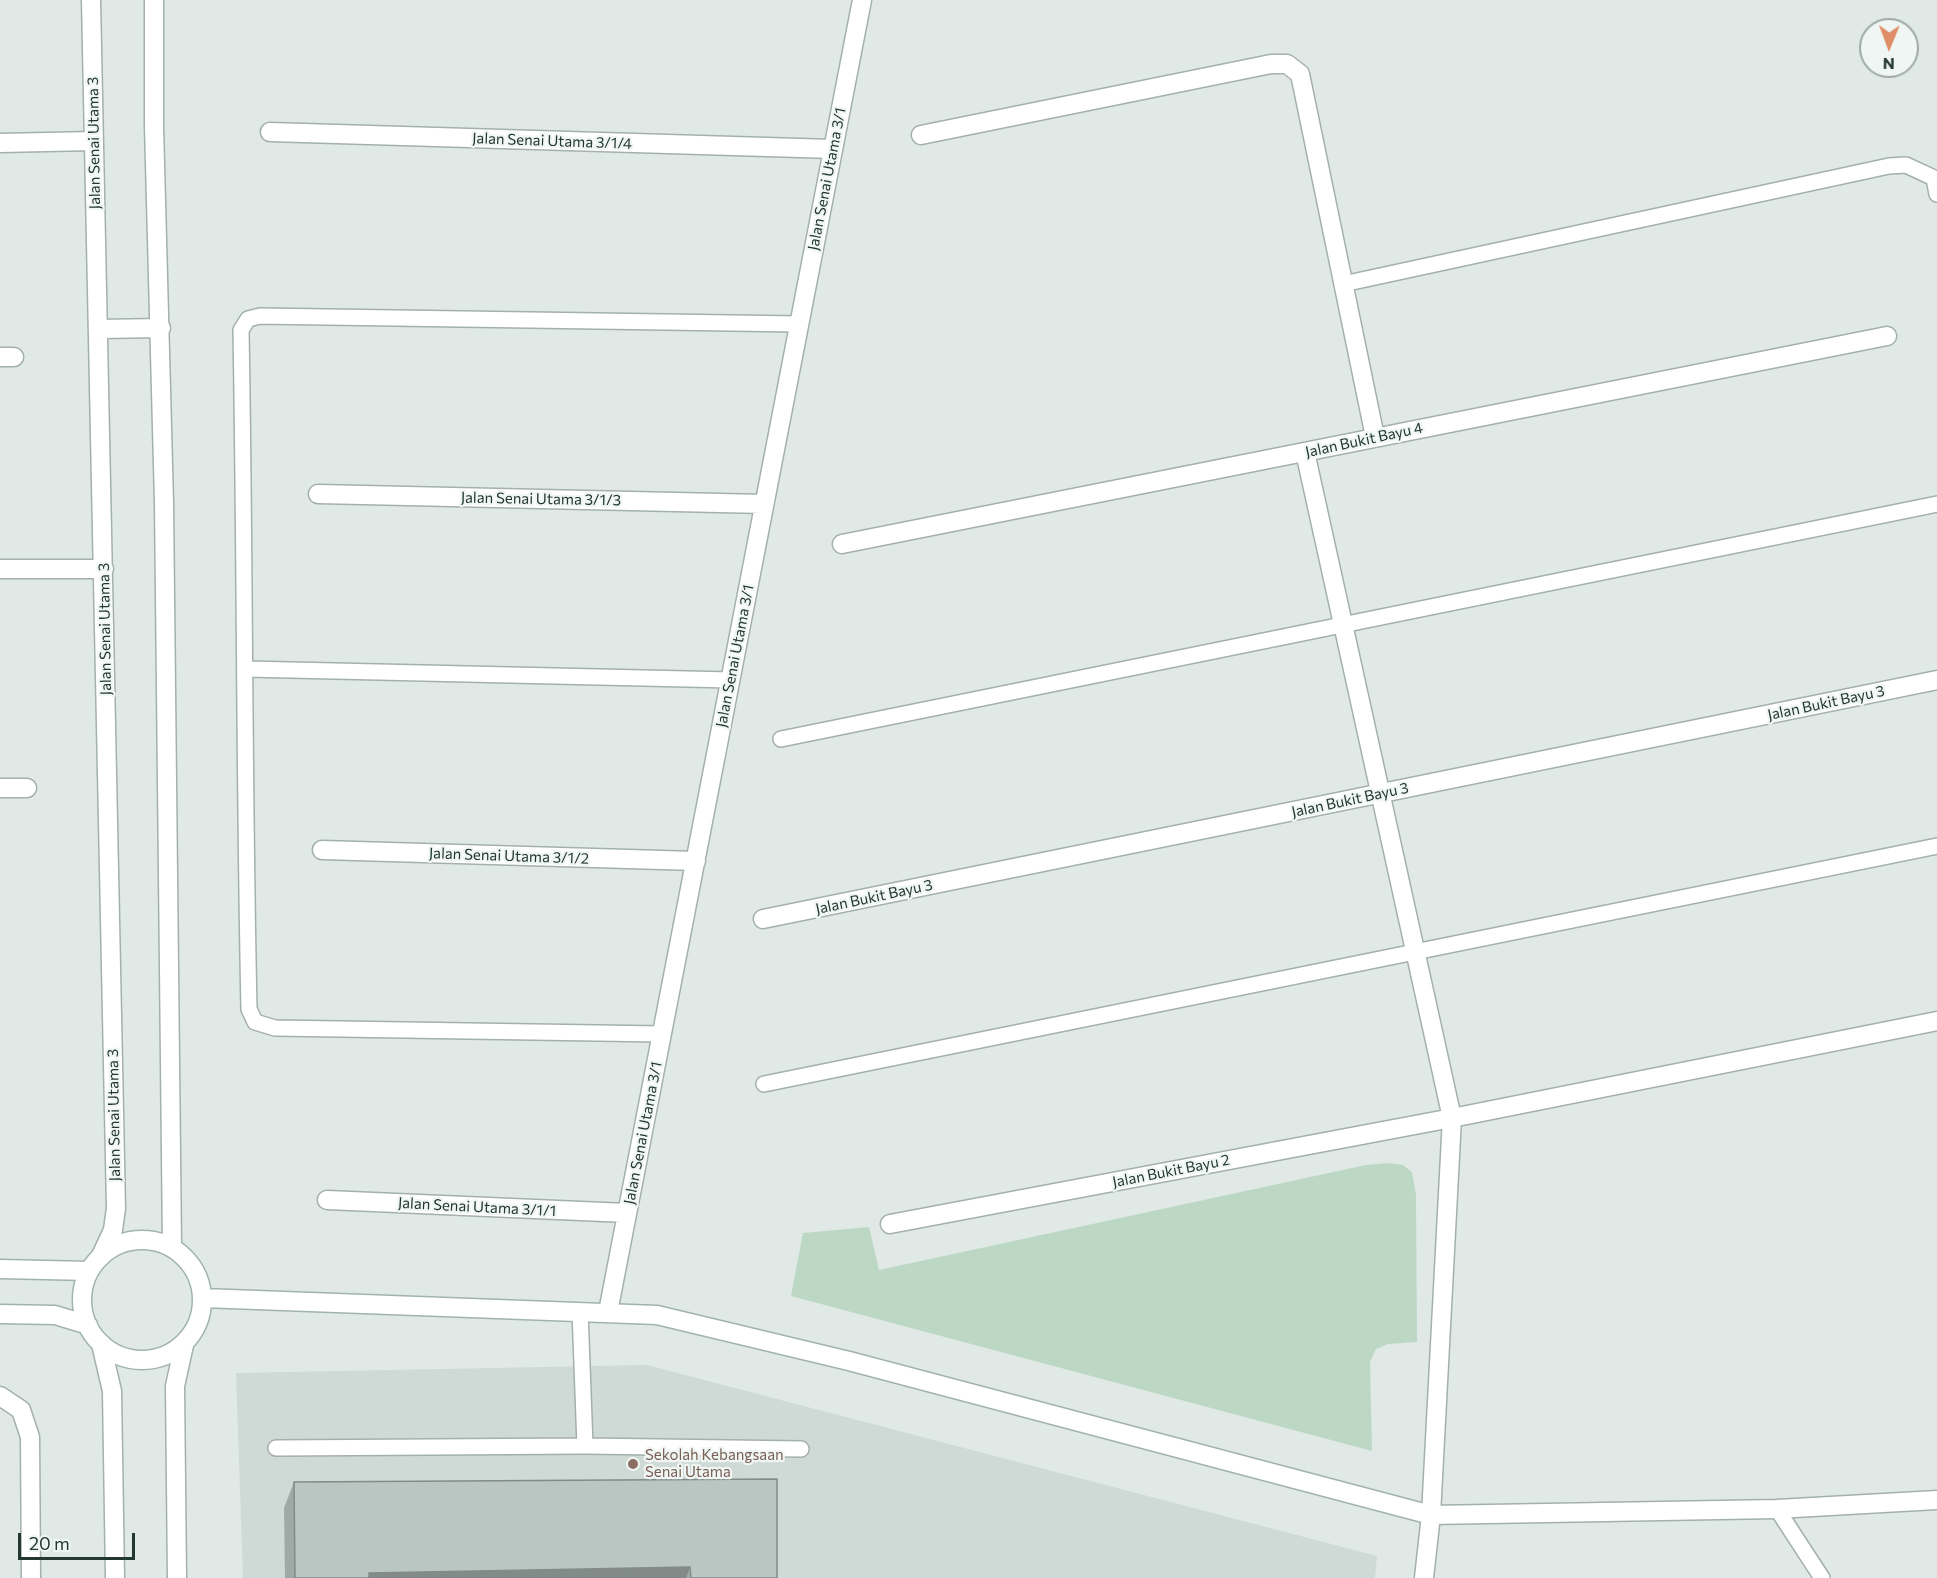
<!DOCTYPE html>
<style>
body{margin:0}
#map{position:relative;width:1937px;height:1578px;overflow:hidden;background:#e0e9e6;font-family:Commissioner,sans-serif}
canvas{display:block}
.north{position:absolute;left:1859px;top:18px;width:60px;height:60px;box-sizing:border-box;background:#f0f6f4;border:2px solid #9eaaa7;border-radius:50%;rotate:181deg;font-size:16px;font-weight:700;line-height:24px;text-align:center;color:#233733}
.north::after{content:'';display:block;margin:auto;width:21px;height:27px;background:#e08e67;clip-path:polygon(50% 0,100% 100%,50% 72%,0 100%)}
.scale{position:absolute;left:18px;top:1533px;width:117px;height:27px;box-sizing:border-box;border:3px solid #233733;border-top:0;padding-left:8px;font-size:18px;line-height:21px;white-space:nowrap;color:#233733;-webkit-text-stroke:4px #f0f6f4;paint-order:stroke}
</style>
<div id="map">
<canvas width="1937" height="1578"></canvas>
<div class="north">N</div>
<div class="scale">20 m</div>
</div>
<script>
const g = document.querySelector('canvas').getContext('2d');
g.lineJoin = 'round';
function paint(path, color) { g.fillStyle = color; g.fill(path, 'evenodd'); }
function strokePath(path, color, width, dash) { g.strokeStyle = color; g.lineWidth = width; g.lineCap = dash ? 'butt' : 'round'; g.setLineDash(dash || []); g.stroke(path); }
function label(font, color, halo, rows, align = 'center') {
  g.font = font + ' Commissioner,sans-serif'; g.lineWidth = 4.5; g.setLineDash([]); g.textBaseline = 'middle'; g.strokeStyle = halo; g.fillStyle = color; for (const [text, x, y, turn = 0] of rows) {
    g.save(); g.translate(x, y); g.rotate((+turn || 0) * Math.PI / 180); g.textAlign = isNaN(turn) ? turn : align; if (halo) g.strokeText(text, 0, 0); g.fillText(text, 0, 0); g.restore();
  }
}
const built = new Path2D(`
 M647,1365L1377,1556L1375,1578H243L236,1373Z`);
const green = new Path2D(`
 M1389,1163L1403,1165L1412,1172L1416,1195L1417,1342L1388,1344L1376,1349L1370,1362L1372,1451L791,1296L803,1233L869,1227L879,1270L1366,1165Z`);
const lane = new Path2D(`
 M1343,284L1889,166L1906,165L1934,178L1937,194
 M246,669L731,680
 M781,739L1937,504
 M662,1034L275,1028L255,1022L249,1009C244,782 245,556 241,330L248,319L260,316L799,324
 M764,1084L1937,846
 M580,1311L585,1446
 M276,1448L585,1446L801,1449
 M1777,1509L1822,1578`);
const street = new Path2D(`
 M91,0L116,1208L113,1230L101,1256
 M154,0V126L164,503L172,1247
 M270,132L833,149
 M921,135L1271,64H1287L1300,74L1375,437
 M0,143L93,141
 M99,329L161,328
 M0,357H14
 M1305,452L1452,1118L1431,1515L1424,1578
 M318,494L764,504
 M842,544L1887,336
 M0,569H104
 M0,788H27
 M322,850L696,861
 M763,919L1937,680
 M327,1200L627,1213
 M890,1224L1452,1118L1937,1021
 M608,1312L862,0
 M101,1344L112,1391L115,1578
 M0,1396L21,1410L30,1437L31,1578
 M1431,1515L1777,1509L1937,1500
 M177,1578L175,1386L184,1345`);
const secondary = new Path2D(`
 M82 1300a60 60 0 1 1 120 0a60 60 0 1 1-120 0Z
 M0,1269L89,1271
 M203,1298L657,1315L849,1361L1431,1515
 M0,1314L55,1315L88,1325`);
const wall = new Path2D(`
 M294,1482L777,1578H285L284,1508Z`);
const shadedWall = new Path2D(`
 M690,1567L686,1578H367L369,1573Z`);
const building = new Path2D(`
 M777,1479V1578H691L690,1567L369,1573V1578H295L294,1482Z`);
const markers = [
 [633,1464,6,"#8d6e63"]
];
const streetNames = [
 ["Jalan Senai Utama 3/1/4",552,141,2],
 ["Jalan Senai Utama 3",94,143,-91],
 ["Jalan Senai Utama 3/1",827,179,-79],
 ["Jalan Bukit Bayu 4",1364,440,-12],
 ["Jalan Senai Utama 3/1/3",541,499,1],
 ["Jalan Senai Utama 3",105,629,-91],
 ["Jalan Senai Utama 3/1",735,656,-79],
 ["Jalan Bukit Bayu 3",1826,703,-12],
 ["Jalan Bukit Bayu 3",1350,800,-12],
 ["Jalan Senai Utama 3/1/2",509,856,2],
 ["Jalan Bukit Bayu 3",874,897,-12],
 ["Jalan Senai Utama 3",114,1115,-91],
 ["Jalan Senai Utama 3/1",643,1133,-79],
 ["Jalan Bukit Bayu 2",1171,1171,-11],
 ["Jalan Senai Utama 3/1/1",477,1207,3]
];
const educationNames = [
 ["Sekolah Kebangsaan",645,1455],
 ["Senai Utama",645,1472]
];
paint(built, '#cfd9d5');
paint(green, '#bcd8c5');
strokePath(lane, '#a4b0ad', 18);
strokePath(street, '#a4b0ad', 21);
strokePath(secondary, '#a1b3ae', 21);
strokePath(lane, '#fff', 15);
strokePath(street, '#fff', 18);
strokePath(secondary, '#fff', 18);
paint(wall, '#9faaa7');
paint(shadedWall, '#828b88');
paint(building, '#b9c6c2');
strokePath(building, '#828b88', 1.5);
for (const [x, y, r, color] of markers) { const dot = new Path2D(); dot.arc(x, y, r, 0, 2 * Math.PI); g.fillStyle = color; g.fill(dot); strokePath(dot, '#f0f6f4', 2); }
label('15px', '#233733', '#f0f6f4', streetNames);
label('15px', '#785e54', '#f0f6f4', educationNames, 'left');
</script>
